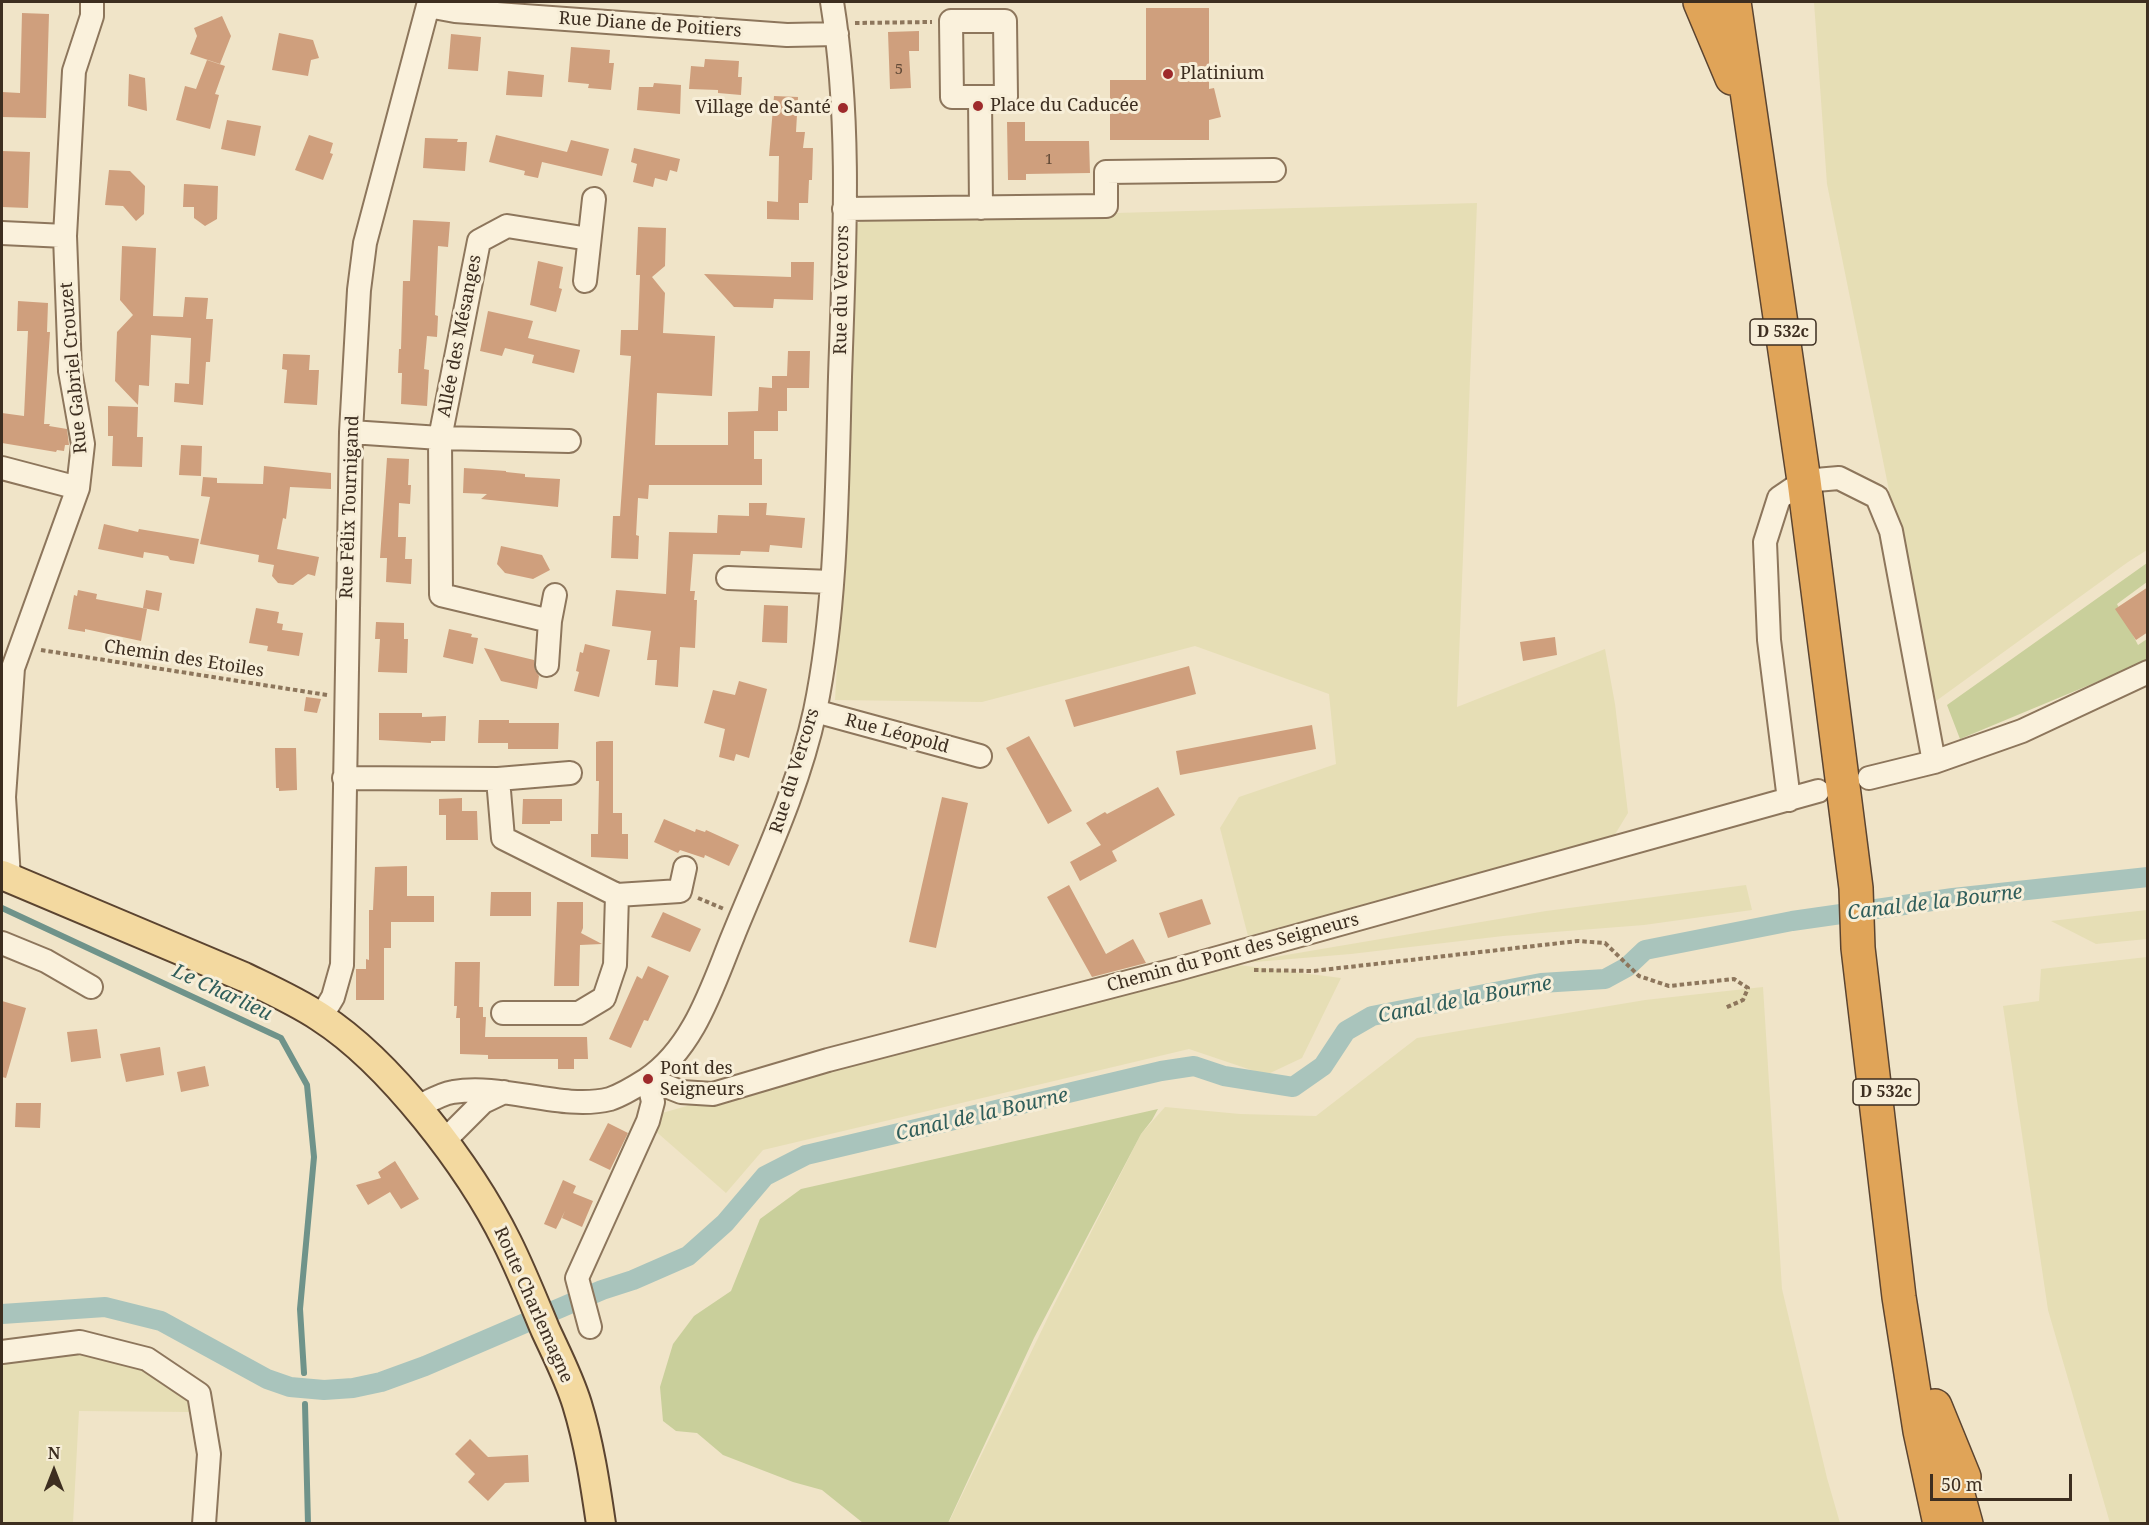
<!DOCTYPE html>
<meta charset="utf-8">
<style>
body{margin:0}
#map{position:relative;width:2149px;height:1525px;overflow:hidden;background:#f0e4c8;font-family:"Noto Serif",serif}
canvas{display:block}
.frame{position:absolute;inset:0;border:3px solid #3d2e20;pointer-events:none}
.north{position:absolute;left:24px;top:1441px;width:60px;height:60px;-webkit-text-stroke:4px #f7eed8;paint-order:stroke;rotate:0deg;font-size:16px;font-weight:700;line-height:24px;text-align:center;color:#3d2e20}
.north::after{content:'';display:block;margin:auto;width:21px;height:27px;background:#3d2e20;clip-path:polygon(50% 0,100% 100%,50% 72%,0 100%)}
.scale{position:absolute;left:1930px;top:1474px;width:142px;height:27px;box-sizing:border-box;border:3px solid #3d2e20;border-top:0;padding-left:8px;font-size:18px;line-height:21px;white-space:nowrap;color:#3d2e20;-webkit-text-stroke:4px #f7eed8;paint-order:stroke}
</style>
<div id="map">
<canvas width="2149" height="1525"></canvas>
<div class="frame"></div>
<div class="north">N</div>
<div class="scale">50 m</div>
</div>
<script>
const g = document.querySelector('canvas').getContext('2d');
g.lineJoin = 'round';
function paint(path, color) { g.fillStyle = color; g.fill(path, 'evenodd'); }
function strokePath(path, color, width, dash) { g.strokeStyle = color; g.lineWidth = width; g.lineCap = dash ? 'butt' : 'round'; g.setLineDash(dash || []); g.stroke(path); }
function label(font, color, halo, rows, align = 'center') {
  g.font = font + ' "Noto Serif",serif'; g.lineWidth = 6; g.setLineDash([]); g.textBaseline = 'middle'; g.strokeStyle = halo; g.fillStyle = color; for (const [text, x, y, turn = 0] of rows) {
    g.save(); g.translate(x, y); g.rotate((+turn || 0) * Math.PI / 180); g.textAlign = isNaN(turn) ? turn : align; if (halo) g.strokeText(text, 0, 0); g.fillText(text, 0, 0); g.restore();
  }
}
const farmland = new Path2D(`
 M1814,2H2147V550L2128,562L1936,701L1896,525L1827,184Z
 M1477,203L1457,707L1605,649L1615,704L1628,813L1614,836L1248,936L1220,828L1239,797L1336,764L1329,694L1195,646L982,702L835,700L851,433L852,228L863,220Z
 M1746,885L1752,910L1644,925L1503,936L1351,954L1231,964L1341,978L1302,1058L1266,1075L1189,1049L763,1150L726,1193L652,1128L662,1113L1133,981L1227,965L1546,911Z
 M2147,910V939L2096,944L2051,921Z
 M2147,957V1523H2110L2048,1310L2003,1006L2039,1001L2041,969Z
 M1763,987L1782,1289L1827,1478L1840,1523L948,1524L1053,1307L1141,1134L1165,1107L1240,1114L1316,1116L1417,1038L1645,1000Z
 M80,1342L199,1394L189,1412L79,1411L73,1523H2V1352Z`);
const green = new Path2D(`
 M2147,563V582L2117,604L2138,645L2147,639V661L1960,739L1947,705Z
 M1158,1109L1152,1120L1141,1134L1034,1338L948,1523H863L822,1490L793,1482L723,1455L697,1433L676,1431L663,1421L660,1387L673,1344L694,1316L731,1291L760,1219L801,1189Z`);
const stream = new Path2D(`
 M2,908L281,1038L307,1085L314,1157L300,1309L304,1373
 M305,1404L308,1524`);
const canal = new Path2D(`
 M2,1314L105,1307L161,1321L267,1379L290,1387L324,1390L353,1388L381,1382L425,1366L602,1290L633,1280L688,1256L725,1223L765,1176L806,1155L1161,1071L1194,1066L1224,1076L1293,1087L1323,1066L1346,1031L1372,1016L1541,983L1605,979L1627,967L1645,950L1792,921L1953,898L2148,877`);
const building = new Path2D(`
 M1146,8H1209V89L1214,88L1221,117L1209,120V140H1110V80H1146Z
 M22,13L49,14L46,118L2,117V92L20,93Z
 M222,16L231,36L220,64L190,54L197,36L194,28Z
 M919,31V51H909L911,88L890,89L888,32Z
 M279,33L313,40L319,58L311,60L308,76L272,70Z
 M451,34L481,37L478,71L448,69Z
 M571,47L610,50L609,63H614L611,90L588,88L589,84L568,82Z
 M705,59L739,61L738,77H742L741,95L718,93V90L689,89L691,66L704,67Z
 M207,60L225,66L215,94L219,95L210,129L176,120L185,86L196,89Z
 M508,71L544,75L542,97L506,95Z
 M129,74L145,78L147,111L128,106Z
 M654,83L681,85L680,114L637,110L639,87H653Z
 M774,96L798,97L796,132H805L803,148H813L812,180H809L808,203H799V220L767,219V201L778,202L779,156H769Z
 M227,120L261,126L255,156L221,149Z
 M1007,122H1025V141H1089L1090,173L1026,174V180H1008Z
 M309,135L333,143L330,153L333,154L323,180L295,170Z
 M496,135L567,152L571,140L609,149L602,176L542,162L538,178L524,175L525,171L489,162Z
 M425,138L458,139L457,142H467L465,171L423,168Z
 M634,148L680,159L677,172L670,170L667,181L655,178L653,187L633,182L637,164L631,162Z
 M2,151L30,152L28,208L2,207Z
 M109,170L130,171L145,186L144,214L136,221L123,206L105,205Z
 M184,184L218,186L217,219L205,226L194,218V207H183Z
 M413,220L450,222L448,247L438,246L435,315L438,316L437,337L427,336L424,369L429,370L427,406L401,404L402,373H398L399,349H401L403,281H410Z
 M638,227L666,228L665,266L652,277L665,293L663,333L715,336L712,396L657,393L655,445H728V412L758,411L759,387L772,388V376H787L788,351H810L809,388H787V411H778V431H754V459H762V485H649L648,499L638,498L636,535L639,536L638,559L611,558L613,516H620L631,356L620,355L621,330H638L640,275H636Z
 M122,246L156,248L153,316L183,317L185,297L208,298L206,319H213L210,362H206L203,405L174,402L175,383L189,384L191,338L151,335L149,386L139,385L138,405L115,381L117,332L133,315L120,300Z
 M538,261L563,267L559,288L562,289L556,312L530,305Z
 M791,262H814L813,300L774,299L773,308L734,307L704,274L791,277Z
 M18,301L48,303L47,332H50L44,424H50L49,426L67,429L69,445H65L64,451L57,450L56,452L2,443V413L24,416L28,331H17Z
 M488,311L533,321L528,338L580,350L574,373L532,363L534,355L505,348L502,356L480,351Z
 M283,354L310,355L309,370H319L317,405L284,403L287,370L282,369Z
 M108,406L138,407L137,437H143L142,467L112,466L113,436H108Z
 M181,445L202,446L201,476L179,475Z
 M387,458L409,459L408,485H411L410,504L399,503L398,537H406L405,559H412L411,584L386,582L387,558H380Z
 M264,466L331,473V489L290,487L286,519L283,518L277,549L319,557L315,576L308,574L293,585L278,583L272,576L274,565L258,562L259,555L200,544L210,497L201,496L203,477L217,478V483L263,484Z
 M464,468L506,471V472L525,474V477L560,479L558,507L481,499L487,494L463,493Z
 M749,503H767L766,515L805,518L802,548L770,545L769,552L741,551L740,555L693,554L690,591H695L694,600H697L695,648L680,647L678,687L655,685L657,660H647L651,631L612,626L616,590L666,594L669,532L717,533L718,515L749,516Z
 M104,524L138,532L139,529L199,539L194,564L170,560L168,556L144,552L143,558L98,549Z
 M501,546L542,555L550,570L533,579L505,573L497,564Z
 M2148,587V632L2136,640L2115,609Z
 M78,590L97,594L96,599L147,609L141,641L85,629V632L68,629L74,595L77,596Z
 M146,590L162,593L159,611L143,608Z
 M764,605L788,606L787,643L762,642Z
 M256,608L279,612L277,623L283,624L282,630L303,633L299,656L267,651L268,646L249,643Z
 M376,622L404,623V639H408L407,673L378,672L380,639H375Z
 M449,629L472,634L471,637L478,638L473,664L443,657Z
 M1555,637L1557,655L1523,661L1520,642Z
 M585,644L610,650L599,697L574,691L579,672L576,671L580,652L583,653Z
 M484,648L534,660L535,670L539,676L537,689L501,681Z
 M1189,666L1196,694L1074,727L1065,700Z
 M739,681L767,689L749,758L736,754L734,761L719,757L725,729L704,723L713,690L735,695Z
 M306,697L321,699L317,713L304,711Z
 M379,713H422V717L446,716L445,741H431V743L379,740Z
 M479,720H509V723H559L558,749H508V743H478Z
 M1312,725L1316,749L1180,775L1176,751Z
 M1029,736L1072,811L1048,824L1006,748Z
 M600,741H613V813H622V834H628V859L591,857V834H598L599,781H596V742Z
 M275,748H296L297,790L279,791V788H276Z
 M1158,787L1175,815L1112,851L1117,861L1080,881L1070,862L1101,845L1086,823L1105,812L1107,814Z
 M942,797L968,803L936,948L909,942Z
 M462,798V811H477L478,840H446V815H439V799Z
 M523,799H562V821H550V824H522Z
 M664,819L695,832L696,829L705,832L706,830L739,845L729,866L705,855L704,858L680,850L678,853L654,842Z
 M407,866V896H434V922H391V948H384V1000H356V969H366V959L369,960V910H373L375,867Z
 M1069,885L1106,954L1133,939L1146,963L1092,977L1047,897Z
 M491,892H531V916H490Z
 M1202,899L1211,924L1168,938L1159,913Z
 M557,902H583V928L581,933L602,944L580,945L579,986H554Z
 M663,912L701,929L690,952L651,937Z
 M455,962H480L479,1007H483V1017H486L485,1037H587L588,1059H574V1069H558V1059H488V1055L460,1054V1018H456L457,1006H454Z
 M648,966L669,976L648,1021L644,1020L631,1048L609,1039L637,976L642,979Z
 M2,1001L26,1008L6,1078L2,1077Z
 M97,1029L101,1058L71,1062L67,1032Z
 M160,1047L164,1075L126,1082L120,1054Z
 M205,1066L209,1086L181,1092L177,1072Z
 M16,1103H41L40,1128L15,1127Z
 M608,1123L628,1133L610,1170L589,1160Z
 M395,1161L419,1199L401,1209L390,1192L368,1205L356,1185L381,1178L378,1172Z
 M563,1180L576,1186L573,1193L593,1201L582,1227L562,1218L565,1211L556,1229L544,1224Z
 M470,1439L488,1457L528,1455L529,1482L505,1483L488,1501L468,1482L475,1474L455,1454Z`);
const path = new Path2D(`
 M855,23L932,22
 M41,650L327,695
 M698,898L724,909
 M1254,970L1313,971L1578,941L1605,943L1639,976L1669,986L1734,979L1748,988L1743,1000L1725,1008`);
const minor = new Path2D(`
 M428,6L455,11L787,35L837,34
 M980,97H952L951,21H1005L1006,97H980L981,208
 M844,209L1106,206V172L1274,170
 M2,233L65,236
 M585,281L594,199
 M351,432L440,438L569,441
 M2,468L78,488
 M728,578L831,582
 M550,621L441,595L440,438L479,241L507,226L589,239
 M547,665L550,621L555,595
 M815,711L980,756
 M344,778L498,779L570,773
 M1869,778L1934,762L2022,731L2148,672
 M498,779L503,838L617,895
 M1789,800L1769,640L1765,542L1779,498L1804,481L1839,478L1877,497L1891,531L1934,762
 M9,878L4,797L13,668L78,488L83,444L70,371L65,236L74,71L92,16V2
 M617,895L680,891L685,868
 M2,943L46,961L91,987
 M503,1013H579L604,998L615,965L617,895
 M321,1017L333,997L342,965L351,432L359,290L365,243L429,2
 M648,1079L681,1092L713,1094L828,1060L1178,969L1818,791
 M416,1108C428,1102 440,1094 453,1092C503,1083 562,1111 610,1099C622,1095 635,1087 646,1080C694,1048 712,987 733,936C763,862 798,790 815,711C837,606 837,485 840,377C844,253 852,125 832,2
 M443,1142L483,1102L504,1092
 M590,1327L577,1278L648,1121L653,1102L648,1079
 M2,1352L80,1342L147,1359L199,1394L209,1454L204,1524`);
const major = new Path2D(`
 M2,875L244,977C269,989 296,1001 320,1017C390,1062 470,1167 507,1242C521,1270 533,1300 545,1329C556,1353 569,1378 577,1404C589,1443 595,1483 601,1524`);
const highway = new Path2D(`
 M1700,2L1732,78
 M1734,2L1804,481L1856,888L1858,948L1899,1297L1920,1431L1940,1524
 M1935,1406L1964,1477
 M1948,1459L1966,1524`);
const markers = [
 [1168,74,6,"#9e2a2b"],
 [978,106,6,"#9e2a2b"],
 [843,108,6,"#9e2a2b"],
 [648,1079,6,"#9e2a2b"]
];
const numberNames = [
 ["5",899,70],
 ["1",1049,160]
];
const shields = [
 [1783,332,66],
 [1886,1092,66]
];
const shieldNames = [
 ["D 532c",1783,332],
 ["D 532c",1886,1092]
];
const streetNames = [
 ["Rue Diane de Poitiers",650,25,4],
 ["Rue du Vercors",842,290,-89],
 ["Allée des Mésanges",460,336,-79],
 ["Rue Gabriel Crouzet",74,368,-95],
 ["Rue Félix Tournigand",350,507,-88],
 ["Chemin des Etoiles",184,659,9],
 ["Rue Léopold",897,734,15],
 ["Rue du Vercors",795,771,-73],
 ["Chemin du Pont des Seigneurs",1233,953,-15],
 ["Route Charlemagne",533,1305,66]
];
const poiNames = [
 ["Platinium",1180,74],
 ["Place du Caducée",990,106],
 ["Village de Santé",831,108,"right"],
 ["Pont des",660,1069],
 ["Seigneurs",660,1090]
];
const waterNames = [
 ["Canal de la Bourne",1935,903,-7],
 ["Le Charlieu",222,993,25],
 ["Canal de la Bourne",1465,1000,-11],
 ["Canal de la Bourne",982,1115,-13]
];
paint(farmland, '#e6deb5');
paint(green, '#c9cf9b');
strokePath(stream, '#6f938a', 6);
strokePath(canal, '#a9c4bc', 20);
paint(building, '#cf9f7d');
strokePath(minor, '#8d765c', 26);
strokePath(major, '#5b4430', 32);
strokePath(highway, '#5b4430', 36);
strokePath(path, '#8d765c', 4, [4.5, 3]);
strokePath(minor, '#faf1dc', 22);
strokePath(major, '#f3d9a0', 28);
strokePath(highway, '#e0a458', 33);
for (const [x, y, r, color] of markers) { const dot = new Path2D(); dot.arc(x, y, r, 0, 2 * Math.PI); g.fillStyle = color; g.fill(dot); strokePath(dot, '#f7eed8', 2); }
label('15px', '#624a37', null, numberNames);
for (const [x, y, w] of shields) { const box = new Path2D(); box.roundRect(x - w / 2, y - 13, w, 26, 4.5); g.fillStyle = '#f7eed8'; g.fill(box); strokePath(box, '#3d2e20', 1.5); }
label('bold 16px', '#3d2e20', null, shieldNames);
label('18px', '#3d2e20', '#f7eed8', streetNames);
label('18px', '#3d2e20', '#f7eed8', poiNames, 'left');
label('italic 20px', '#2f5d5a', '#f7eed8', waterNames);
</script>
